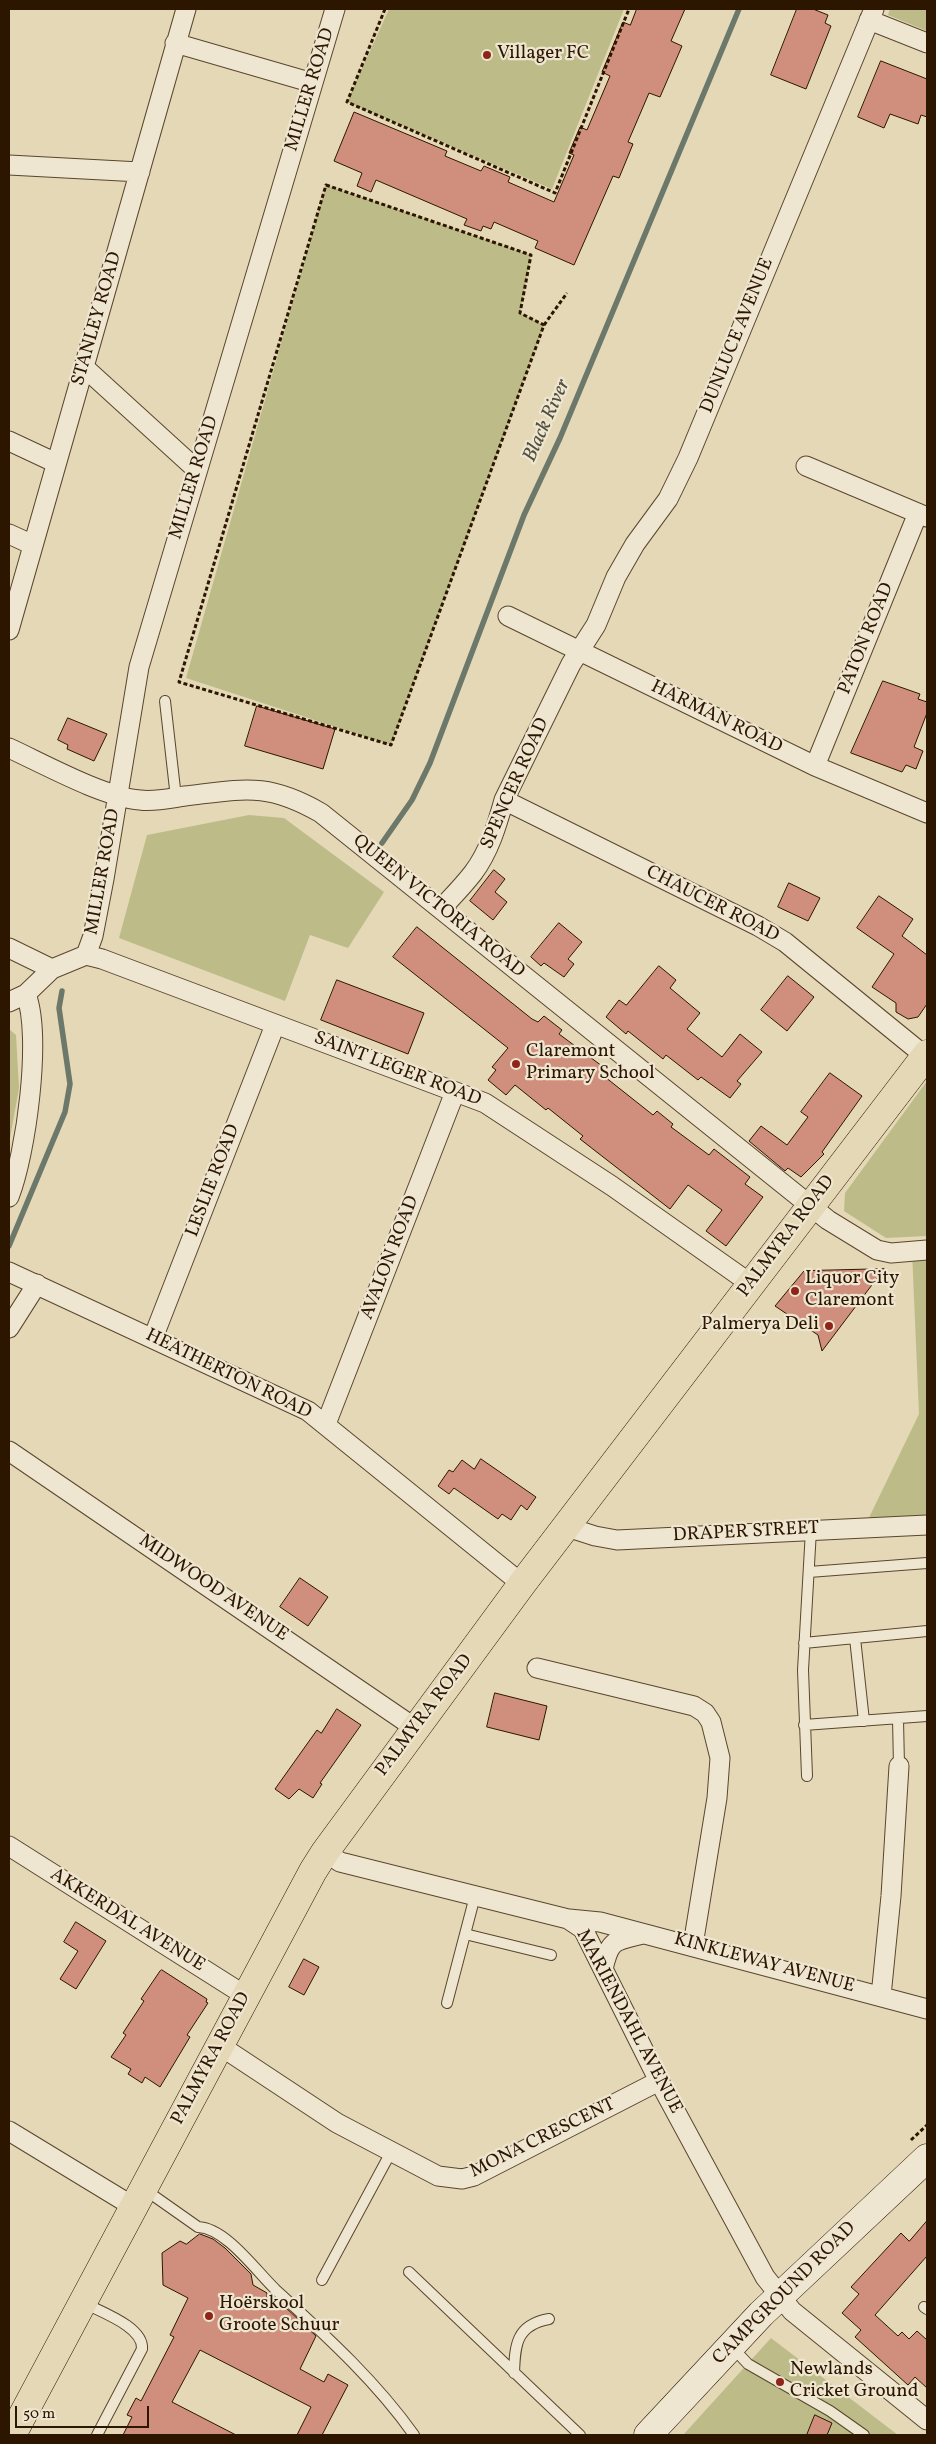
<!DOCTYPE html>
<meta charset="utf-8">
<style>
body{margin:0}
#map{position:relative;width:936px;height:2444px;overflow:hidden;background:#e5d8b6;font-family:Vollkorn,serif}
canvas{display:block}
.frame{position:absolute;inset:0;border:10px solid #2c1600;pointer-events:none}
.scale{position:absolute;left:15px;top:2406px;width:134px;height:22px;box-sizing:border-box;border:2px solid #2c1600;border-top:0;padding-left:6px;font-size:15px;line-height:18px;white-space:nowrap;color:#2c1600;-webkit-text-stroke:4px #eee6d0;paint-order:stroke}
</style>
<div id="map">
<canvas width="936" height="2444"></canvas>
<div class="frame"></div>
<div class="scale">50 m</div>
</div>
<script>
const g = document.querySelector('canvas').getContext('2d');
g.lineJoin = 'round';
function paint(path, color) { g.fillStyle = color; g.fill(path, 'evenodd'); }
function strokePath(path, color, width, dash) { g.strokeStyle = color; g.lineWidth = width; g.lineCap = dash ? 'butt' : 'round'; g.setLineDash(dash || []); g.stroke(path); }
function label(font, color, halo, rows, align = 'center') {
  g.font = font + ' Vollkorn,serif'; g.lineWidth = 4.5; g.setLineDash([]); g.textBaseline = 'middle'; g.strokeStyle = halo; g.fillStyle = color; for (const [text, x, y, turn = 0] of rows) {
    g.save(); g.translate(x, y); g.rotate((+turn || 0) * Math.PI / 180); g.textAlign = isNaN(turn) ? turn : align; if (halo) g.strokeText(text, 0, 0); g.fillText(text, 0, 0); g.restore();
  }
}
const green = new Path2D(`
 M389,9H624L552,189L347,102Z
 M890,9H927V31L888,15Z
 M326,185L531,255L520,313L544,325L391,745L186,678Z
 M249,815L284,818L384,892L348,948L310,935L285,1001L119,938L147,835Z
 M9,1029L16,1035L19,1088L9,1144Z
 M927,1081V1236L886,1238L844,1211L845,1193Z
 M927,1250V1525L864,1528L919,1414L912,1251Z
 M771,2338L898,2435H683Z`);
const stream = new Path2D(`
 M382,843L412,800L430,763L524,515L560,438L739,9
 M9,1246L65,1112L70,1084L59,1008L62,991`);
const building = new Path2D(`
 M637,9H685L671,41L682,46L660,97L649,93L628,142L633,144L619,178L613,176L574,265L535,248L538,241L494,222L491,229L483,226L481,231L464,225L467,219L376,180L371,192L357,186L362,173L334,161L354,112L447,151L445,156L481,171L484,166L510,177L508,182L554,202L574,155L569,153L580,127L587,130L610,76L602,72L623,22L630,25Z
 M797,9H813L828,15L825,23L831,26L806,89L771,75Z
 M881,61L927,79V117L921,115L918,124L890,114L884,128L858,117Z
 M883,681L920,694L918,699L927,702V713L914,747L923,751L916,769L906,765L902,772L851,753Z
 M257,706L335,729L323,769L245,746Z
 M68,718L107,734L94,761L67,749L68,745L58,740Z
 M494,870L505,879L495,892L507,902L493,920L470,901Z
 M789,883L820,898L808,921L778,907Z
 M879,896L913,919L902,936L927,955V1004L918,1017L908,1019L896,1012V1003L872,987L894,954L857,928Z
 M559,923L582,942L568,959L574,964L564,977L544,963L541,966L531,957Z
 M417,927L532,1019L538,1022L544,1016L562,1030L559,1034L610,1072L605,1077L653,1115L657,1111L673,1124L671,1127L709,1155L714,1149L750,1177L745,1184L763,1197L726,1246L706,1231L722,1210L688,1185L670,1209L580,1139L583,1136L548,1108L546,1110L515,1085L506,1095L488,1080L496,1070L492,1067L508,1048L393,957Z
 M659,966L676,980L670,988L700,1013L687,1029L722,1057L740,1034L762,1052L737,1081L741,1084L730,1098L701,1077L698,1080L666,1055L663,1059L628,1031L626,1034L606,1017L619,1000L626,1005Z
 M788,976L814,997L787,1031L761,1010Z
 M337,980L424,1013L408,1054L321,1020Z
 M830,1073L862,1096L822,1152L824,1154L801,1177L788,1168L785,1171L749,1141L761,1126L787,1145L808,1117L801,1112Z
 M884,1269L822,1351L818,1335L775,1306L804,1271Z
 M481,1459L536,1497L527,1510L521,1505L511,1520L502,1514L498,1519L454,1488L449,1494L438,1486L449,1470L453,1472L462,1460L474,1469Z
 M300,1578L328,1597L308,1626L280,1607Z
 M495,1693L547,1706L539,1740L487,1727Z
 M337,1709L361,1725L320,1783L322,1784L313,1798L299,1789L289,1799L275,1789L317,1730L321,1733Z
 M76,1922L106,1941L76,1989L60,1979L78,1951L64,1942Z
 M304,1959L319,1967L304,1995L289,1987Z
 M162,1970L207,1999L206,2002L208,2003L187,2035L190,2037L160,2087L145,2077L142,2083L128,2074L131,2069L111,2057L126,2035L123,2033L144,2001L141,1999L160,1971Z
 M927,2221V2256L875,2315L898,2336L902,2332L909,2339L917,2331L927,2340V2388L915,2377L908,2385L855,2337L861,2330L842,2313L859,2294L851,2287L901,2233L909,2241Z
 M200,2234L213,2239L225,2248L251,2274L253,2285L267,2293V2298L285,2307L316,2336L300,2369L324,2382L328,2374L348,2385L322,2435H297L311,2407L200,2350L172,2402L236,2435H123L132,2417L127,2415L136,2398L141,2401L174,2337L170,2335L188,2298L163,2285L162,2253L180,2241L186,2244Z
 M815,2415L832,2423L827,2435H807Z`);
const path = new Path2D(`
 M385,9L347,102L555,193L629,9
 M326,185L531,255L520,313L544,325L391,745L179,682Z
 M544,325L567,293
 M911,2140L927,2125`);
const service = new Path2D(`
 M165,701L176,798
 M809,1572L927,1563
 M855,1638L864,1721
 M804,1643L927,1631
 M898,1719L899,1766
 M804,1725L927,1716
 M807,1776L803,1670L811,1530
 M465,1934L551,1955
 M447,2003L475,1896
 M144,2189L198,2227C226,2228 256,2271 276,2290C325,2335 375,2380 414,2435
 M409,2272L580,2435
 M322,2280L391,2152
 M84,2303C101,2312 144,2327 142,2349L97,2435
 M924,2307L927,2309
 M731,2346L748,2364L830,2411L864,2435
 M514,2373C515,2345 516,2325 549,2319`);
const minor = new Path2D(`
 M869,20L927,43
 M175,43L313,83
 M9,165L140,172
 M85,368L197,470
 M9,441L56,463
 M806,466L927,517
 M9,534L33,545
 M508,616L815,766L927,813
 M9,630L186,9
 M9,748C44,764 103,797 140,800C155,802 171,798 185,796C245,789 267,782 321,813L828,1220L877,1250L891,1253L927,1250
 M815,766L918,513
 M504,800L758,926L785,942L925,1056
 M441,909C452,897 463,886 473,873C489,852 497,825 504,800L571,664L596,625L616,577L635,544L668,499L688,458L874,9
 M9,948L52,969L86,955L102,959L485,1103L612,1186L751,1284
 M86,955L93,936L104,879L139,667L335,9
 M9,1002L26,994L52,969
 M9,1197C26,1154 42,1037 26,994
 M9,1272L308,1411L522,1584
 M9,1328L37,1284
 M153,1338L275,1025
 M326,1424L455,1092
 M9,1451L415,1728
 M567,1527L595,1536L617,1540L927,1525
 M537,1668L694,1706L705,1713L711,1722L720,1758L717,1798L693,1945
 M9,1846L246,1996
 M325,1852L340,1862L568,1919L583,1929L659,2081L765,2277L792,2311L927,2420
 M569,1919L600,1922L927,2009
 M603,1969C610,1939 614,1941 643,1934
 M881,1996L891,1896L899,1766
 M219,2045L337,2123L438,2176L462,2179L474,2176L659,2081
 M9,2131L134,2207`);
const secondary = new Path2D(`
 M648,2435L761,2314L927,2158`);
const primary = new Path2D(`
 M12,2435L313,1871L325,1852L522,1584L927,1054`);
const markers = [
 [487,55,5,"#8f2418"],
 [516,1064,5,"#8f2418"],
 [795,1291,5,"#8f2418"],
 [829,1326,5,"#8f2418"],
 [209,2316,5,"#8f2418"],
 [780,2382,5,"#8f2418"]
];
const poiNames = [
 ["Villager FC",497,55],
 ["Claremont",526,1053],
 ["Primary School",526,1075],
 ["Liquor City",805,1280],
 ["Claremont",805,1302],
 ["Palmerya Deli",819,1326,"right"],
 ["Hoërskool",219,2305],
 ["Groote Schuur",219,2327],
 ["Newlands",790,2371],
 ["Cricket Ground",790,2393]
];
const streetNames = [
 ["MILLER ROAD",311,90,-73],
 ["STANLEY ROAD",98,319,-74],
 ["DUNLUCE AVENUE",738,336,-68],
 ["MILLER ROAD",195,478,-73],
 ["PATON ROAD",867,639,-68],
 ["HARMAN ROAD",716,718,26],
 ["SPENCER ROAD",516,784,-66],
 ["MILLER ROAD",104,872,-80],
 ["CHAUCER ROAD",712,905,27],
 ["QUEEN VICTORIA ROAD",438,907,39],
 ["SAINT LEGER ROAD",397,1070,21],
 ["LESLIE ROAD",214,1181,-69],
 ["PALMYRA ROAD",787,1237,-53],
 ["AVALON ROAD",391,1258,-69],
 ["HEATHERTON ROAD",228,1375,26],
 ["DRAPER STREET",746,1533,-3],
 ["MIDWOOD AVENUE",213,1589,34],
 ["PALMYRA ROAD",425,1716,-53],
 ["AKKERDAL AVENUE",127,1921,32],
 ["KINKLEWAY AVENUE",764,1964,15],
 ["MARIENDAHL AVENUE",628,2022,62],
 ["PALMYRA ROAD",212,2059,-62],
 ["MONA CRESCENT",543,2139,-26],
 ["CAMPGROUND ROAD",785,2294,-45]
];
const waterNames = [
 ["Black River",548,421,-66]
];
paint(green, '#bdbc88');
strokePath(stream, '#6c786a', 5.5);
paint(building, '#d08f7c');
strokePath(building, '#2c1600', 1);
strokePath(service, '#5a462e', 12);
strokePath(minor, '#5a462e', 21);
strokePath(secondary, '#2c1600', 29);
strokePath(primary, '#2c1600', 29);
strokePath(path, '#2c1600', 3, [4, 2.5]);
strokePath(service, '#eee6d0', 10);
strokePath(minor, '#eee6d0', 19);
strokePath(secondary, '#eee6d0', 28);
strokePath(primary, '#e5d8b6', 28);
for (const [x, y, r, color] of markers) { const dot = new Path2D(); dot.arc(x, y, r, 0, 2 * Math.PI); g.fillStyle = color; g.fill(dot); strokePath(dot, '#eee6d0', 2); }
label('19px', '#2c1600', '#eee6d0', poiNames, 'left');
label('19px', '#2c1600', '#eee6d0', streetNames);
label('italic 20px', '#514f3e', '#eee6d0', waterNames);
</script>
